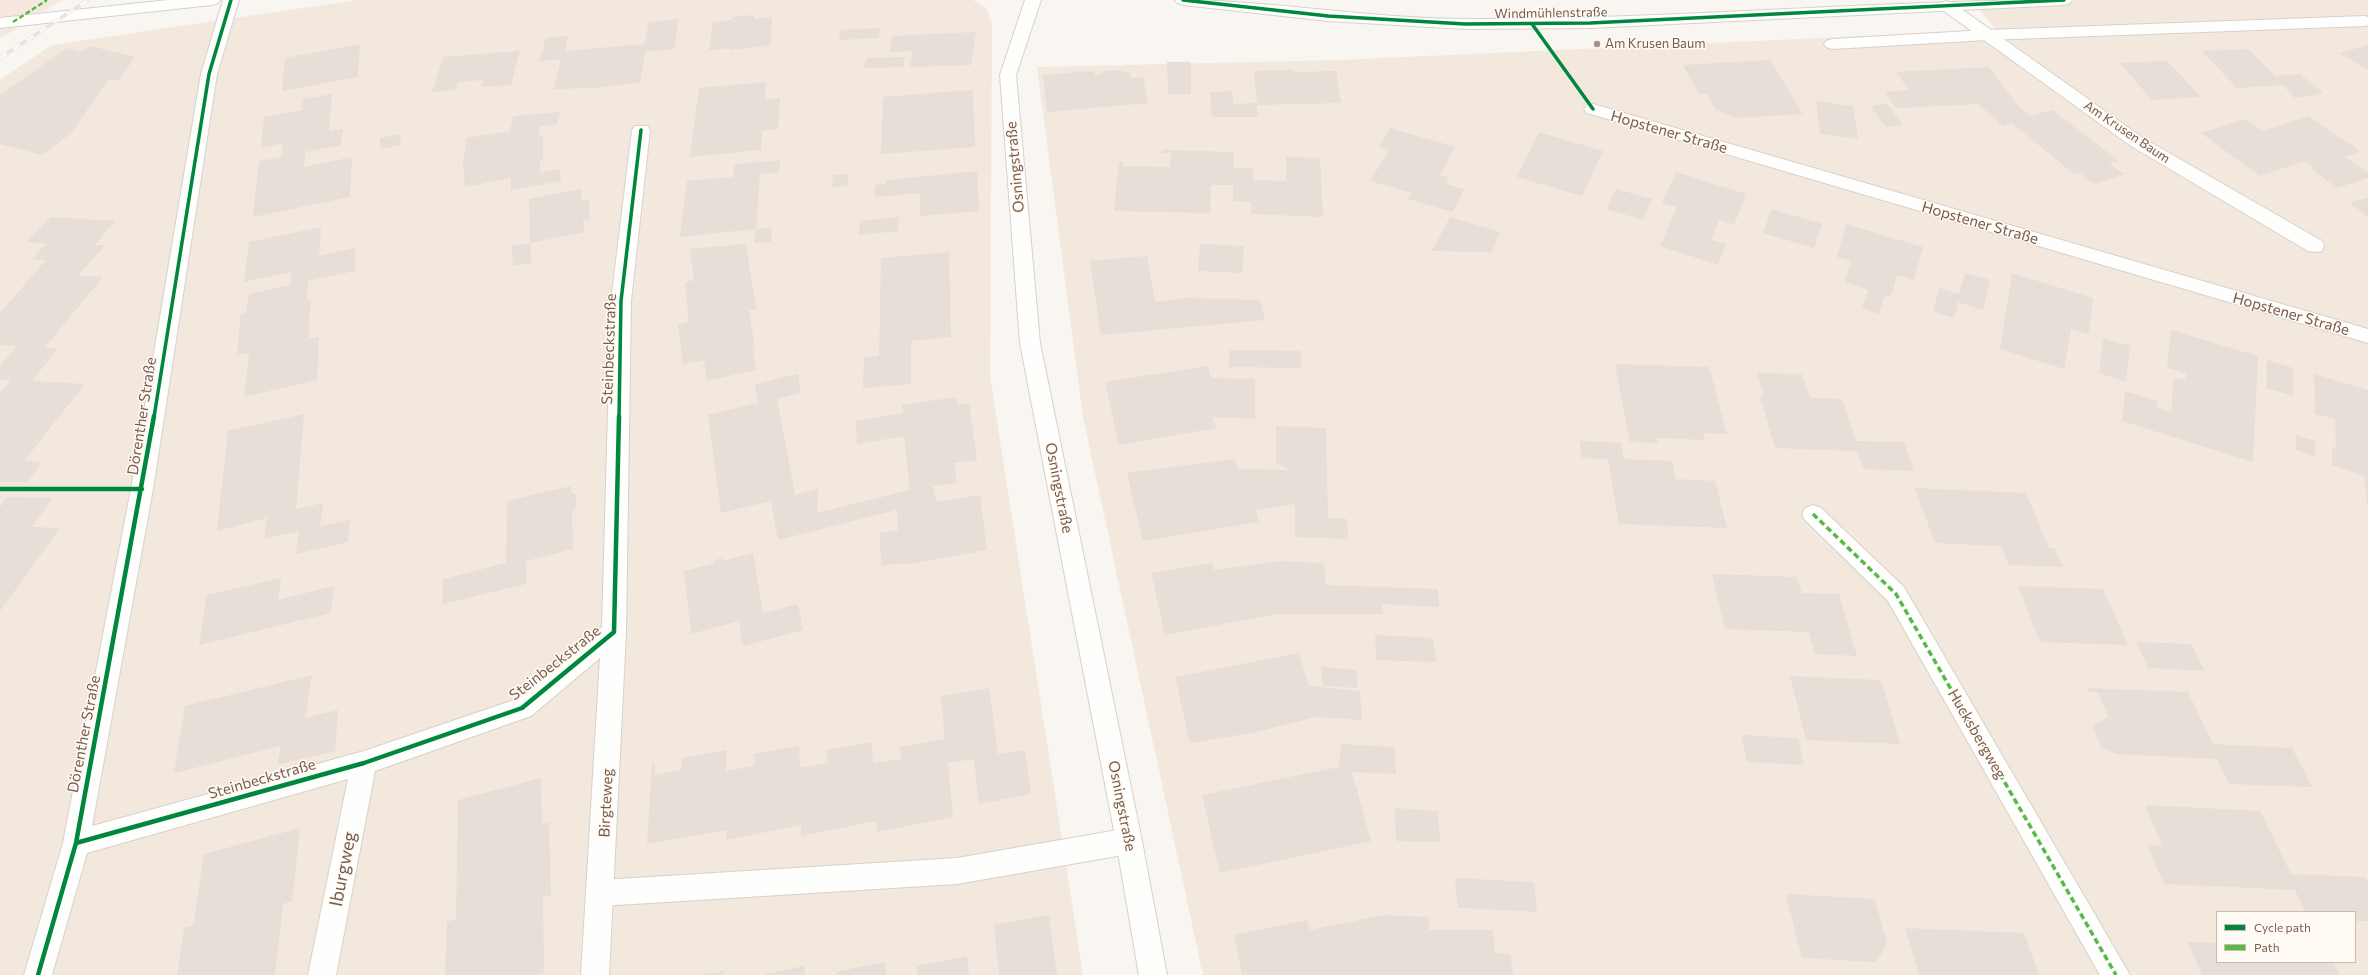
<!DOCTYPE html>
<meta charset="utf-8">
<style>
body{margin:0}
#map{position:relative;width:2368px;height:975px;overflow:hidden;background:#f9f5f0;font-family:Commissioner,sans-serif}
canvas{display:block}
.legend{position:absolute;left:2216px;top:911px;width:140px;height:52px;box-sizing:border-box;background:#fffaf3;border:1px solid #cabbb1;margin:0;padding:5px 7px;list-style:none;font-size:12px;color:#7a5c4d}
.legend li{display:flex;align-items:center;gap:8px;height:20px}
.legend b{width:20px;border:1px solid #cabbb1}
</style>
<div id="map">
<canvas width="2368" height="975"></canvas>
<ul class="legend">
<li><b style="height:5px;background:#00873e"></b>Cycle path</li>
<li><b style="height:5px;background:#58b947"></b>Path</li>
</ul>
</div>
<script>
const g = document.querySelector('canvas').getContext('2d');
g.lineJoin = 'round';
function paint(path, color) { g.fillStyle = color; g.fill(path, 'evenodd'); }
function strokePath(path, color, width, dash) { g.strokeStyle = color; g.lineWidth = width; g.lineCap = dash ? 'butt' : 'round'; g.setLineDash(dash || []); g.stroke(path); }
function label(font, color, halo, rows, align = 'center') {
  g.font = font + ' Commissioner,sans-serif'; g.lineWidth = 3; g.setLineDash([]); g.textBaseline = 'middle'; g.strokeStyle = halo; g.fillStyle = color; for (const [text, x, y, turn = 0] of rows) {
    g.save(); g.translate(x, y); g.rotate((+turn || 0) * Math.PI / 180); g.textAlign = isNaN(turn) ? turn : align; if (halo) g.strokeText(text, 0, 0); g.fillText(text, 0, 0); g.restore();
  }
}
const residential = new Path2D(`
 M357,0H973L986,8L992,23L990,376L1083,975H0V80L52,45Z
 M1972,0H2368V975H1203L1083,417L1037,67L1340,60L1996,30ZM2217,912H2355V962H2217Z`);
const commercial = new Path2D(`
 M0,0H62L0,39Z`);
const building = new Path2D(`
 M754,15V19L772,17L770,45L730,50V48L709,50L713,22L731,20L732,17Z
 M679,19L674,49L645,52L640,82L595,88L554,89L561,59L539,61L546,38L568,36L565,51L644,44L649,22Z
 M880,28L879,38L839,40L840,30Z
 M976,32L971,65L910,67L913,51L890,52L892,36Z
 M360,44L358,77L282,91L285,58Z
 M2368,45V70L2340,53Z
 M90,46L135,57L119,80H108L71,133L42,155L0,144V95L67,48L82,52Z
 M2248,49L2275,76L2300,74L2323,93L2295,98L2283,85L2237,88L2202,51Z
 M520,51L511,85L481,87L483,80L458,82L455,90L432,92L443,57Z
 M904,57L903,67L864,68L867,58Z
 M1770,60L1803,114L1735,118L1715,109L1707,94H1699L1683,65Z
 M2167,61L2201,97L2152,100L2120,63Z
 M1167,62H1191V94H1168Z
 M1989,67L2018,106L2031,116L2052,110L2119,161L2109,163L2124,174L2094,184L2080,173L2074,174L2012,123L2003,126L1978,104L1896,108L1885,92L1909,90L1896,72Z
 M1119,70L1125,73L1130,72L1131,78L1143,77L1148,103L1047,112L1043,75L1095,71V76L1106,71Z
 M1294,70V72L1336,71L1341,103L1257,105L1258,117H1212L1210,92L1232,91L1233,104L1257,103L1254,71Z
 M766,82L765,100L780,98L778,129L762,131L761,150L690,157L699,88Z
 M973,90L975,147L881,154L883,97Z
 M332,94L329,131L343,129L341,145L305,152L304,167L352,157L350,197L253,217L259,161L281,157L283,143L261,148L264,117L302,110L303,99Z
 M1816,101L1853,106L1858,139L1820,134Z
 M1887,104L1903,125L1886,127L1870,106Z
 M560,112L557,125L539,126V136H543V160L540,161V173L560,169L561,181L511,190V178L465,187L463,163L467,138L510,131L513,116Z
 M2308,116L2360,151L2345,157L2368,173V178L2337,188L2310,168L2314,167L2305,161L2260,176L2201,133L2245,119L2263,131Z
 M1390,128L1455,147L1440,175L1449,177L1446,184L1464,189L1453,212L1408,199L1412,193L1370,181L1389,150L1379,147Z
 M1539,132L1603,151L1582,196L1517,177Z
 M401,134L400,145L380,149V138Z
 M1162,150L1234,152V168H1253V180L1286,181V157L1320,158L1323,217L1251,214V202L1233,201V185H1211L1210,213L1114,211L1119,162H1123V166L1170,167L1171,153H1162Z
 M780,160L779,172L760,174L756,229L680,237L687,181L733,177L735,164Z
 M977,171L979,211L920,216V193L875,197V185L886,184L887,180Z
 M1676,172L1746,194L1734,225L1719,220L1711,240L1726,244L1718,265L1660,246L1677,207L1662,203Z
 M849,174L847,186L832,187L833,175Z
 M581,189L582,201L589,200L590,219L583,220L584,232L530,243L529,199Z
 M1616,189L1652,199L1643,220L1606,209Z
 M2368,198V217L2350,203Z
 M1772,209L1822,224L1814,248L1763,233Z
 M51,217L115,221L95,245H105L78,276L103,277L44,348L57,349L32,381L85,384L24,461L42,462L27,482H0V394L11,380H0V366L17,346L0,345V313L46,260L32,259L46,244L27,242Z
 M899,217L898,231L859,235L860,221Z
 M1450,217L1500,232L1492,252L1432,251Z
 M1846,224L1923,247L1914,280L1897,275L1891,297L1885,295L1879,314L1862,308L1868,290L1845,282L1851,261L1837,257Z
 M321,227L319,256L355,248V271L308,281L307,299H311L308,339L319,337L317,380L244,397L249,353L237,355L241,314L246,313L249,294L290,285L291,272L244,282L249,242Z
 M772,228L771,242L754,243L756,229Z
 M530,243L531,263L513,266L512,246Z
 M746,244L756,309L749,310L755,349H753L756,370L707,381L704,360L683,364L678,325L689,322L685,282L694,280L690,249Z
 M1200,244L1244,246L1242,273L1198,271Z
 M949,252L951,337L911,341V384L863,388L864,357L879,356L881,258Z
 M1147,256L1155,302L1186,298L1260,300L1265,320L1101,335L1090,261Z
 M1965,273L1990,280L1983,310L1958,302L1954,318L1933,312L1939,288L1959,294Z
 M2012,273L2093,298L2089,334L2071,329L2064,369L2000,349Z
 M2171,330L2258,356L2253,462L2122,421L2125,391L2157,401V407L2171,412L2174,378L2185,380L2186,373L2167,368Z
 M2103,338L2130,346L2126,382L2099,373Z
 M1230,350L1301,351V368L1229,367Z
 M2267,360L2293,368V396L2266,388Z
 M1615,364L1709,367L1727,434L1703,433L1705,440L1657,438L1658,443L1630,442Z
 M1208,366L1211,378L1255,379V419L1212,417L1216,428L1119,445L1105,382Z
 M1757,373L1802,374L1810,398L1842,399L1856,441L1904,442L1914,471L1864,469L1857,451L1775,448L1760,396H1764Z
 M798,374L801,393L777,399L795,495L818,489L817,513L910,490L904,436L857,444L856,421L903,413L902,405L956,397L957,405L969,403L977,460L954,463L957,483L933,486L936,502L980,495L987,550L902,565L901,563L882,566L879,533L898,530L897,510L778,540L771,501L721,513L708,415L758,403L755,384Z
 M2314,374L2368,390V510L2364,476L2332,465V449L2336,446L2335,419L2315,414Z
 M304,414L296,509L323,503L320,526L350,520L348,542L296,554L299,531L264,539L267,518L217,531L228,431Z
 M1276,426L1326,428L1328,518L1347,519L1348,539L1295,537V504L1256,510L1259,522L1143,541L1127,473L1235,459L1238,469L1290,470L1276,463Z
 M2296,435L2315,441V456L2296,450Z
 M1580,441L1621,443L1624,459L1672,461L1676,479L1715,481L1727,528L1619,524L1608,459L1582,458Z
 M571,486V492L576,495V508L572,513L573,549L526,561V584L442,604L443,579L506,563L507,501Z
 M1915,488L2026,493L2049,548H2054L2063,567L2009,565L2001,546L1935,543Z
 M7,497L53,498L31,527L60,528L0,611V507Z
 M753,553L763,613L798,604L803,630L743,646L739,621L691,634L684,571L715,563L714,560L723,558V561Z
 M1279,561L1324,563L1326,585L1438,589L1439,607L1382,604L1383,614H1277L1165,635L1151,573L1212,563L1214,570Z
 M1712,574L1796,577L1802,593L1839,594L1857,656L1815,654L1809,632L1725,629Z
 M281,578L278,600L334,586L331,613L199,645L207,595Z
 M2018,586L2103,589L2128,645L2040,642Z
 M1375,635L1433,638L1436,662L1376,660Z
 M2136,642L2191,644L2205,671L2148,668Z
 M1299,653L1309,686L1360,691L1362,720L1315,717L1257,732L1190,743L1175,677Z
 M1321,667L1356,670L1358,688L1322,686Z
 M312,675L305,718L338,710L335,751L277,765L281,746L174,773L185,706Z
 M1790,676L1881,680L1900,744L1806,740Z
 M989,688L998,754L1025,750L1031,794L979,804L974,759L948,763L953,817L877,832L876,821L801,836V825L726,840V830L647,844L652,763L655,762V775L681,770L682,758L726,750V771L754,766V754L799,746L800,768L828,763L827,750L872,742L873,763L901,759L900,747L945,739L941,696Z
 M2087,688L2188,692L2213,744L2292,748L2312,787L2229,784L2217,759L2116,754L2101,747L2093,726L2108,717L2098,692H2089Z
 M1741,735L1798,738L1804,765L1747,762Z
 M1341,744L1394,747L1396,774L1352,772L1371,841L1220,873L1202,795L1339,767Z
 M541,778L542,824L549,822L551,895L543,897L544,973L536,975H445L447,922L456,919L458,800Z
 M2145,805L2260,811L2291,874L2365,877L2368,883V921H2355V912H2305L2295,890L2164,884L2147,845L2162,846Z
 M1395,808L1438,811L1440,842L1396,841Z
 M300,828L292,901L283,904L275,975H177L184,928L193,926L204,854Z
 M1455,878L1534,882L1537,912L1458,908Z
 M1786,894L1875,899L1887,944L1876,962L1802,958Z
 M1049,915L1057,975H999L994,925Z
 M1384,915L1429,917V930H1493L1495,953L1510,954L1513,975H1242L1234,935L1307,920L1310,930Z
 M1905,928L2024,933L2039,975H1919Z
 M2188,942L2217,943V962L2334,963L2340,975H2202Z
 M967,956L969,975H917V966Z
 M885,962L886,975H836V972Z
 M804,966L805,975H765V974Z
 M724,971V975H705V974Z`);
const service = new Path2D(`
 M2365,16L2368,17V25L2365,26L1987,40L1832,49L1826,47L1824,44L1826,41L1832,39L1987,30Z
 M1129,828L1138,832L1142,841L1138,850L1129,854L957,884L601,906L591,903L587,893L591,883L601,880L957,858Z`);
const minor = new Path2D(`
 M223,0H239L217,74L153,489L92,826L364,751L514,700L602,627L611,301L632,130L635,126H647L650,130L631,301L626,632L609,975H581L600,658L531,716L375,771L336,975H308L348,779L87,853L52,975H24L63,843L131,489L201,74Z
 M1025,0H1041L1016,75L1040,343L1142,841L1167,975H1139L1116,841L1020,343L1000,75Z
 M1947,1L1953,3L2143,138L2322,241L2324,246L2322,251L2315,252L2308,251L2131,146L1941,9L1939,6L1941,3Z
 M1593,104L2368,329V343L1587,113L1584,109L1587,105Z
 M1813,505L1821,508L1904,587L2130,975H2100L1888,601L1805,520L1802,514L1805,508Z`);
const tertiary = new Path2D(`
 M168,0H220L218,3L212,5L0,28V18Z
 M1175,0C1273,0 1370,19 1468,19C1669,20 1870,0 2072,0L2070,3L2064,5L1590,28L1465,29L1328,21L1183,5L1177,3Z`);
const rail = new Path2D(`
 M0,58L88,0`);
const quietFar1 = new Path2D(`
 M13,22L47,0`);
const quiet = new Path2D(`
 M1813,514L1896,594L2116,975`);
const cyclewayFar1 = new Path2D(`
 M1183,0L1328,16L1465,24L1590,23L2064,0
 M1532,24L1593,109
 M154,417L209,74L231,0
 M619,417L621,301L641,130`);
const cycleway = new Path2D(`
 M0,489H142
 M76,843L364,763L522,708L614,632L619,416
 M38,975L76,843L154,416`);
const markers = [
 [1597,44,4,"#a69286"]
];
const farStreetnames = [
 ["Windmühlenstraße",1551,13,-1],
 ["Am Krusen Baum",2127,132,34]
];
const farPoinames = [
 ["Am Krusen Baum",1605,44]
];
const streetNames = [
 ["Hopstener Straße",1669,132,16],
 ["Osningstraße",1015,167,-95],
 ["Hopstener Straße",1980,223,16],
 ["Hopstener Straße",2291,314,16],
 ["Steinbeckstraße",609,349,-88],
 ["Dörenther Straße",142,416,-81],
 ["Osningstraße",1059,488,79],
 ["Steinbeckstraße",555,663,-38],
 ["Dörenther Straße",84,734,-79],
 ["Hucksbergweg",1977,734,60],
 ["Steinbeckstraße",262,779,-16],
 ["Birgteweg",606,803,-87],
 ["Osningstraße",1122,806,79]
];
const nearStreetnames = [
 ["Iburgweg",343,869,-79]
];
paint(residential, '#f2e8de');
paint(commercial, '#f6e8e1');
paint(building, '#e6ded7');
strokePath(service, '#d7d1cb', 2);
strokePath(minor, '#d7d1cb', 2);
strokePath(tertiary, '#d7d1cb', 2);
paint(service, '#fefefd');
paint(minor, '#fefefd');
paint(tertiary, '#fefefd');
strokePath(rail, '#e6e3e7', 3.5);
strokePath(rail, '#fffaf3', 2.5, [8]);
strokePath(quietFar1, '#58b947', 2.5, [5, 2.5]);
strokePath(quiet, '#58b947', 3.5, [6, 3.5]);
strokePath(cyclewayFar1, '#00873e', 3.5);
strokePath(cycleway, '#00873e', 4.5);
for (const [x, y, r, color] of markers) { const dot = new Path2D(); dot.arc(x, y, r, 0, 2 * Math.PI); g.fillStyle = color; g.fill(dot); strokePath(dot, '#fffaf3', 1.5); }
label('13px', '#7a5c4d', '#fffaf3', farStreetnames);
label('13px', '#7a5c4d', '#fffaf3', farPoinames, 'left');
label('15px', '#7a5c4d', '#fffaf3', streetNames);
label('18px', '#7a5c4d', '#fffaf3', nearStreetnames);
</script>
